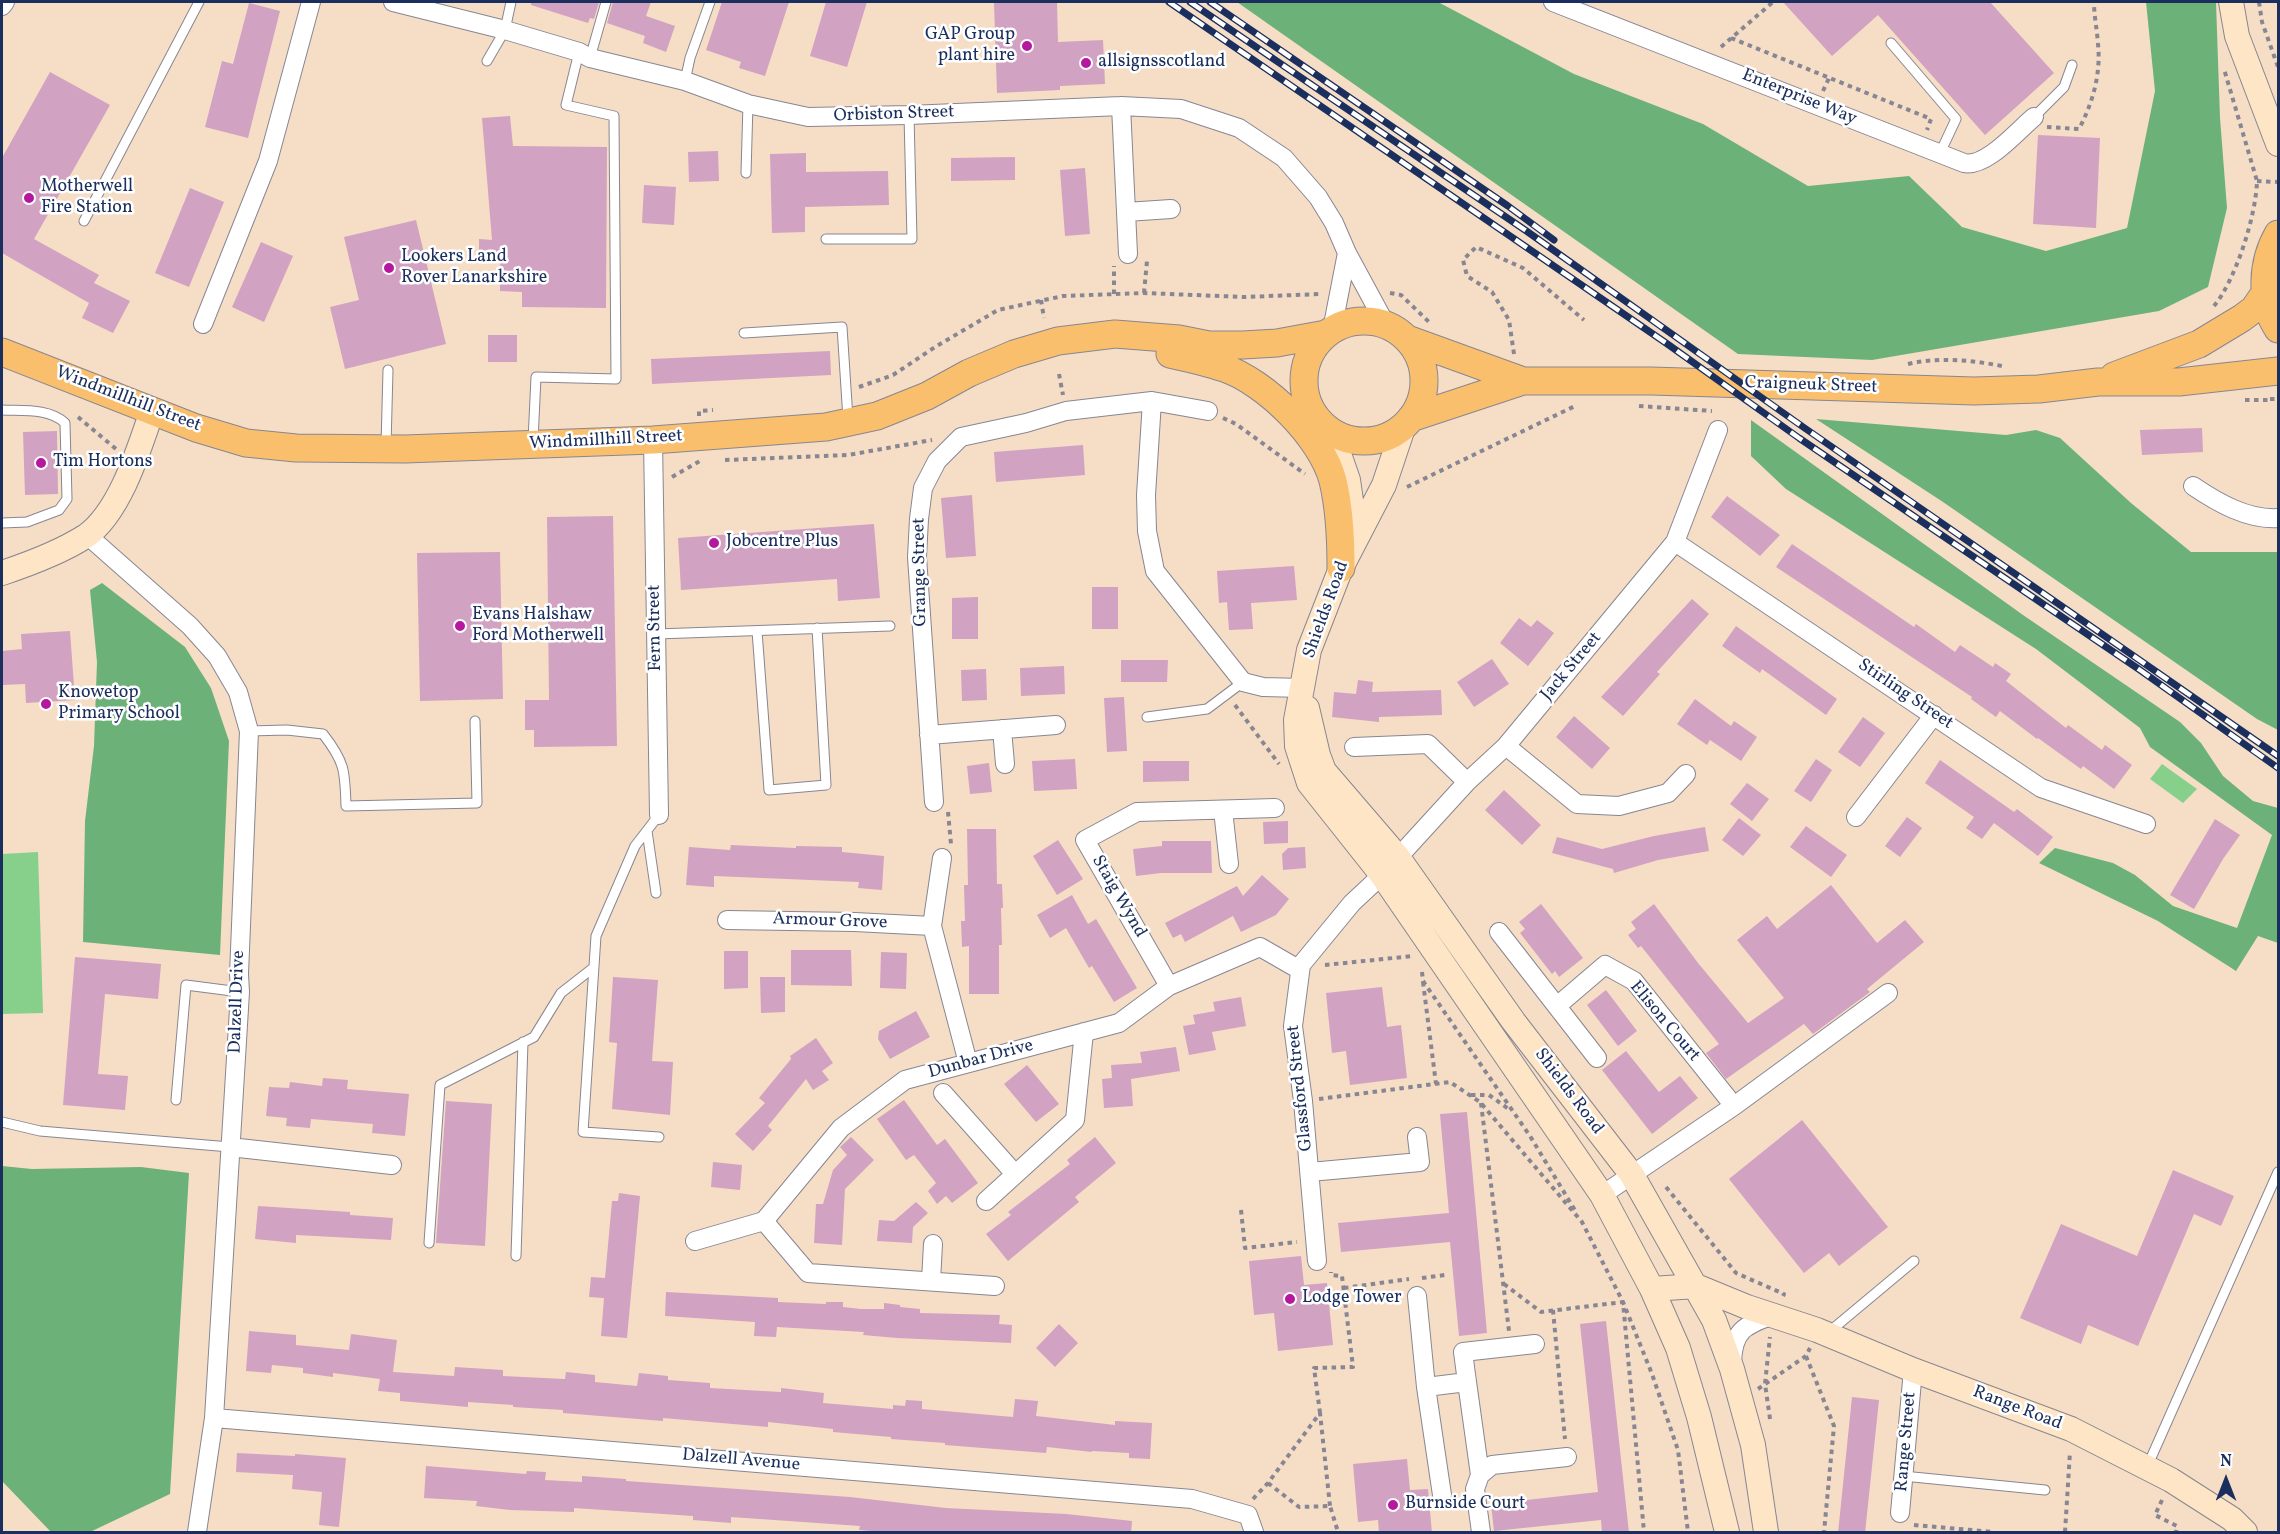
<!DOCTYPE html>
<style>
body{margin:0}
#map{position:relative;width:2280px;height:1534px;overflow:hidden;background:#f5dec5;font-family:Vollkorn,serif}
canvas{display:block}
.frame{position:absolute;inset:0;border:3px solid #1b2f5e;pointer-events:none}
.north{position:absolute;left:2196px;top:1450px;width:60px;height:60px;-webkit-text-stroke:4px #fff;paint-order:stroke;rotate:0deg;font-size:16px;font-weight:700;line-height:24px;text-align:center;color:#1b2f5e}
.north::after{content:'';display:block;margin:auto;width:21px;height:27px;background:#1b2f5e;clip-path:polygon(50% 0,100% 100%,50% 72%,0 100%)}
</style>
<div id="map">
<canvas width="2280" height="1534"></canvas>
<div class="frame"></div>
<div class="north">N</div>
</div>
<script>
const g = document.querySelector('canvas').getContext('2d');
g.lineJoin = 'round';
function paint(path, color) { g.fillStyle = color; g.fill(path, 'evenodd'); }
function strokePath(path, color, width, dash) { g.strokeStyle = color; g.lineWidth = width; g.lineCap = dash ? 'butt' : 'round'; g.setLineDash(dash || []); g.stroke(path); }
function label(font, color, halo, rows, align = 'center') {
  g.font = font + ' Vollkorn,serif'; g.lineWidth = 5; g.setLineDash([]); g.textBaseline = 'middle'; g.strokeStyle = halo; g.fillStyle = color; for (const [text, x, y, turn = 0] of rows) {
    g.save(); g.translate(x, y); g.rotate((+turn || 0) * Math.PI / 180); g.textAlign = isNaN(turn) ? turn : align; if (halo) g.strokeText(text, 0, 0); g.fillText(text, 0, 0); g.restore();
  }
}
const green = new Path2D(`
 M2162,764L2197,789L2183,803L2150,779Z
 M38,852L43,1013L2,1014V854Z`);
const forest = new Path2D(`
 M1237,2H1438L1574,74L1703,124L1808,186L1909,176L1962,227L2046,251L2127,228L2155,91L2146,2H2216L2220,118L2227,208L2208,287L2159,311L1872,360L1738,354Z
 M1816,419L2006,435L2036,430L2060,438L2131,503L2191,552H2278V730L2257,719L1943,502Z
 M1751,420L2023,615L2180,722L2201,743L2223,776L2253,801L2278,808V943L2258,936L2236,971L2158,921L2039,863L2055,848L2113,863L2135,875L2173,906L2237,928L2272,835L2150,747L2140,728L2036,649L1786,489L1751,456Z
 M102,583L185,647L211,688L229,741L220,955L83,942L85,821L94,746L97,662L90,590Z
 M2,1166L32,1169L141,1167L189,1173L170,1494L90,1532L50,1531L2,1481Z`);
const building = new Path2D(`
 M531,2H599L594,19L590,18L588,23L531,5Z
 M613,2H651L646,16L675,26L666,52L643,43L645,36L607,23Z
 M722,2H789L765,76L739,68L741,62L706,50Z
 M826,2H867L847,67L810,56Z
 M994,2H1057L1058,42L1103,40L1105,84L1060,86V90L997,93Z
 M1783,2H1990L2054,73L1985,135L1878,15L1832,56Z
 M249,3L280,11L248,138L205,127L222,61L233,64Z
 M50,72L110,105L34,239L99,275L94,283L130,301L113,333L82,318L89,303L2,253V158Z
 M510,116L513,146L607,147L606,308L522,307V292L500,291V260H479V239L492,240L482,118Z
 M2038,135L2100,138L2096,228L2033,224Z
 M718,151L719,181L689,182L688,152Z
 M806,153V172L888,171L889,205L805,207V232L772,233L770,154Z
 M1015,157V180L951,181V158Z
 M1085,168L1090,234L1065,236L1060,170Z
 M644,185L676,187L674,225L642,223Z
 M190,188L224,202L189,287L155,273Z
 M416,220L446,344L345,369L330,307L359,300L344,237Z
 M261,242L293,256L264,322L232,307Z
 M488,335H517V362H488Z
 M830,351L831,375L652,384L651,359Z
 M2202,428L2203,452L2142,455L2140,430Z
 M57,431L58,494L25,495L23,432Z
 M1083,445L1085,475L996,482L994,452Z
 M972,495L976,556L946,558L941,498Z
 M1727,496L1780,535L1760,556L1711,517Z
 M613,516L617,746L534,747V730H525V700H549L547,517Z
 M874,524L880,598L838,601L837,579L681,590L678,538Z
 M1792,544L1914,627L1916,624L1955,652L1960,645L1993,667L1995,663L2011,674L2006,681L2066,728L2068,725L2102,750L2105,745L2132,765L2114,789L2083,766L2081,769L2038,738L2037,739L2000,711L1996,717L1971,699L1972,697L1776,567Z
 M500,552L503,699L420,701L417,553Z
 M1294,566L1297,600L1251,603L1253,629L1229,630L1227,602L1219,603L1217,571Z
 M1092,587H1118V629H1092Z
 M978,597V639H952V598Z
 M1692,599L1709,614L1657,672L1660,674L1623,716L1601,697Z
 M1519,618L1531,627L1537,620L1554,633L1528,666L1500,643Z
 M1736,626L1837,699L1826,715L1762,669L1760,673L1722,646Z
 M70,631L75,700L26,703L25,684L2,685V651L22,649L21,634Z
 M1492,659L1509,684L1474,707L1457,682Z
 M1121,660H1168L1167,682H1121Z
 M1064,666L1065,694L1021,696L1020,668Z
 M986,669L987,700L962,701L961,670Z
 M1358,680L1373,682L1372,692L1441,690L1442,715L1379,717V722L1332,717L1334,692L1356,694Z
 M1124,697L1127,751L1107,752L1104,698Z
 M1695,699L1731,726L1734,721L1757,737L1741,761L1710,740L1707,745L1677,724Z
 M1574,716L1610,748L1592,769L1556,737Z
 M1863,717L1885,733L1860,767L1838,752Z
 M1075,759L1077,789L1034,791L1032,761Z
 M1816,759L1832,770L1811,802L1794,791Z
 M1940,760L2014,812L2017,809L2053,837L2038,856L1994,823L1982,839L1966,828L1974,817L1925,783Z
 M1143,761H1189V781L1143,782Z
 M989,763L992,792L970,794L967,766Z
 M1747,783L1769,799L1752,821L1730,804Z
 M1504,790L1541,825L1522,845L1485,810Z
 M1907,817L1922,828L1900,857L1885,846Z
 M1739,818L1761,835L1743,856L1722,840Z
 M2215,819L2240,835L2223,859L2194,909L2170,895Z
 M1288,821V843L1264,844L1263,822Z
 M1806,826L1847,855L1831,877L1790,847Z
 M1705,827L1709,851L1658,860L1614,873L1613,869L1552,853L1557,837L1602,849L1654,836Z
 M967,829H996L997,884H1002L1003,908H1001L1002,945H999V994H969V946L962,947L961,921H965L964,885H968Z
 M1058,840L1083,879L1057,895L1033,856Z
 M1162,841H1211L1212,873H1161L1136,876L1133,849L1162,846Z
 M731,845L796,848V846L842,847V852L884,856L882,890L858,888L859,882L714,876V887L686,885L689,847L730,850Z
 M1305,847L1306,868L1283,870L1282,854L1288,848Z
 M1262,875L1289,899L1276,915L1241,932L1233,916L1185,942L1181,934L1173,938L1165,923L1237,886L1243,896Z
 M1831,885L1877,943L1905,920L1924,942L1867,989L1870,992L1813,1034L1804,1024L1726,1079L1706,1053L1719,1044L1641,946L1638,948L1628,935L1636,929L1631,922L1654,904L1698,963L1748,1023L1784,998L1737,940L1767,916L1777,929Z
 M1072,895L1088,924L1096,919L1137,988L1114,1002L1092,966L1089,968L1066,928L1050,938L1037,915Z
 M1541,904L1583,958L1559,977L1555,971L1552,974L1520,933L1525,929L1519,922Z
 M791,950H851L852,986L791,985Z
 M724,951H748V988L724,989Z
 M881,952L907,953L906,989L880,988Z
 M75,957L161,964L158,999L105,994L98,1074L128,1076L125,1110L63,1105Z
 M613,977L658,980L652,1061L673,1062L670,1115L612,1109L617,1043L609,1042Z
 M760,977H785V1012L761,1013Z
 M1382,987L1387,1027L1401,1025L1407,1078L1350,1085L1346,1051L1332,1053L1326,993Z
 M1606,990L1637,1031L1618,1046L1587,1005Z
 M1241,997L1246,1026L1212,1032L1216,1050L1189,1055L1183,1026L1195,1024L1193,1015L1215,1011L1213,1002Z
 M916,1011L930,1037L890,1059L878,1039L879,1031Z
 M816,1038L833,1063L822,1071L829,1080L813,1090L806,1079L768,1126L772,1130L753,1151L735,1134L765,1103L759,1098L791,1059L790,1056Z
 M1176,1047L1180,1071L1131,1079L1133,1106L1104,1108L1102,1079L1112,1078L1111,1065L1142,1063L1140,1052Z
 M1626,1051L1659,1092L1680,1076L1698,1098L1652,1134L1602,1070Z
 M1027,1065L1059,1104L1036,1122L1004,1084Z
 M323,1078L348,1080L347,1089L409,1094L405,1136L372,1133L373,1124L311,1119L310,1128L286,1126L287,1118L266,1116L269,1087L289,1088L290,1082L322,1086Z
 M904,1100L937,1145L945,1139L978,1183L952,1203L946,1196L937,1204L928,1191L936,1183L914,1155L906,1160L877,1119Z
 M446,1101L492,1104L485,1246L436,1243Z
 M1467,1112L1487,1333L1459,1336L1450,1242L1341,1252L1338,1223L1449,1213L1440,1114Z
 M1802,1120L1888,1227L1839,1266L1829,1253L1804,1273L1729,1179Z
 M851,1137L874,1160L845,1189L842,1245L814,1243L816,1204H823L833,1170L847,1155L840,1147Z
 M1095,1137L1116,1163L1075,1197L1079,1202L1008,1261L986,1234L1011,1215L1008,1212L1070,1164L1067,1160Z
 M713,1162L742,1165L740,1190L711,1187Z
 M2173,1170L2234,1196L2221,1226L2194,1214L2138,1346L2088,1325L2081,1344L2020,1318L2061,1224L2137,1256Z
 M619,1193L640,1196L627,1338L601,1336L604,1298L589,1297L591,1277L605,1278L612,1201H618Z
 M916,1202L928,1213L913,1227L912,1243L877,1241L879,1220L894,1221Z
 M258,1206L350,1212V1215L393,1218L391,1240L296,1235V1243L255,1239Z
 M1301,1256L1304,1285L1327,1283L1333,1345L1278,1351L1274,1313L1254,1315L1249,1261Z
 M666,1292L778,1298V1302L826,1304V1302H843V1307L861,1309H884V1303L900,1305V1307L920,1309V1313L1000,1315L999,1324L1012,1325L1011,1343L897,1338L863,1335L864,1332L777,1327L776,1337L754,1336L755,1322L665,1316Z
 M1606,1321L1629,1533H1602L1601,1520L1494,1531L1491,1504L1598,1492L1580,1324Z
 M1059,1324L1078,1343L1055,1367L1036,1348Z
 M249,1331L296,1335V1345L349,1350L351,1334L397,1340L393,1372L454,1376L455,1367L503,1370V1376L565,1379L566,1372L595,1375V1382L637,1386L639,1373L668,1376V1380L710,1383V1388L781,1392V1388L824,1393L823,1403L893,1409V1405L905,1406L906,1400L922,1401V1409L1013,1417L1015,1399L1038,1401L1036,1416L1115,1425V1421L1152,1423L1150,1459L1129,1458V1453L1092,1451V1452L1047,1447L1046,1453L945,1445V1443L891,1439V1437L833,1432V1429L768,1422V1427L663,1418V1421L563,1413V1410L513,1407V1405L468,1402V1407L400,1401V1393L378,1391L380,1379L333,1373V1377L303,1373V1368L272,1365L271,1373L246,1371Z
 M1852,1397L1879,1400L1865,1533H1838Z
 M237,1453L295,1456V1454L346,1458L339,1527L319,1525L322,1492L292,1489L293,1475L236,1472Z
 M1407,1459L1410,1490L1428,1489L1432,1533H1379L1378,1520L1358,1522L1353,1464Z
 M426,1466L526,1474L527,1471L546,1472L545,1480L582,1482V1476L626,1479V1481L850,1497L946,1508L1066,1514L1132,1521L1131,1533H897L859,1530L860,1526L731,1517V1523L693,1520V1516L574,1508V1512L510,1510L476,1506L477,1501L424,1498Z`);
const path = new Path2D(`
 M2259,2L2262,22L2278,67
 M1731,38L1931,119L1927,130
 M1721,47L1773,2
 M1823,91L1829,78
 M2047,127L2079,129C2093,102 2101,74 2098,44C2097,29 2094,16 2094,2
 M2257,181L2278,182
 M1144,293L1147,261
 M1390,293L1401,295L1429,322
 M1114,294V266
 M1041,300L1044,318
 M2214,306C2236,279 2256,216 2257,181L2224,69
 M1514,354L1509,320L1492,292L1467,276L1463,260L1476,247L1523,268L1584,320
 M1908,364C1939,357 1971,360 2002,366
 M1059,374L1063,395
 M859,387L893,375L935,347L998,310L1063,296L1144,293L1244,297L1321,294
 M2270,399H2278
 M2245,400H2270
 M1639,406L1712,411
 M699,416V411L713,410
 M78,417L116,449
 M1223,418L1236,424L1305,474
 M725,460L848,455L932,440
 M672,477L700,461
 M1407,487L1575,406
 M1235,705L1279,764
 M948,812L951,844
 M1325,965L1413,956
 M1422,972L1423,981L1530,1136L1576,1212
 M1423,982L1436,1084
 M1471,1095H1489L1510,1110
 M1319,1099L1450,1082L1480,1102L1582,1222L1623,1302L1652,1374L1678,1450L1688,1532
 M1481,1103L1509,1331
 M1666,1187L1736,1273L1784,1294L1783,1296
 M1241,1210L1245,1248L1297,1242
 M1422,1278L1445,1275
 M1504,1284L1541,1312L1623,1302L1644,1532
 M1344,1288L1409,1279
 M1553,1310L1565,1439
 M1806,1356L1834,1426L1824,1532
 M1758,1389L1806,1356L1810,1348
 M1320,1413L1314,1368L1353,1367L1342,1276L1331,1275V1272
 M1770,1419L1765,1384L1770,1337
 M1268,1483L1299,1507L1330,1506L1338,1532
 M1253,1499L1268,1483L1320,1413L1330,1506
 M2162,1500L2155,1515L2177,1526L2176,1532
 M1914,1525L1994,1532
 M2065,1532L2070,1452`);
const lane = new Path2D(`
 M1891,43L1956,119L1940,153
 M590,58L606,2
 M487,61L505,30L511,2
 M685,81L690,58L710,2
 M2034,117L2064,87L2072,65
 M746,173L748,104
 M84,221L199,2
 M826,239H912L909,115
 M744,333L842,327L848,419
 M2,410C23,411 49,408 65,423L67,499L59,510L27,522L2,523
 M533,441L536,377L616,379L614,116L566,105L579,52
 M386,446L388,370
 M757,631L769,790L826,785L817,628
 M656,634L890,626
 M1147,717L1207,709L1243,682
 M249,731L287,730L323,734C345,762 345,771 346,806L477,803L475,721
 M647,831L656,893
 M176,1100L186,985L240,992
 M2,1122L40,1131L230,1147
 M659,1137L583,1132L596,936L635,846L659,815
 M429,1243L440,1085L534,1037L561,993L593,968
 M516,1256L523,1042
 M1829,1332L1914,1261
 M2147,1467L2278,1172
 M1903,1476L2045,1490`);
const street = new Path2D(`
 M393,2L505,30L579,52L590,58L685,81L748,104L808,117L909,115L1121,106L1181,109L1239,128L1284,158L1318,197L1334,223L1347,253L1386,325
 M1553,2L1964,163C1986,168 2017,131 2034,117
 M2,6L5,2
 M1121,106L1128,254
 M1126,212L1171,209
 M203,324L268,161L311,2
 M1332,330L1347,253
 M1152,401L1146,495L1147,531L1155,571L1243,682L1263,687L1303,688
 M653,440L659,815
 M2193,486C2218,503 2248,520 2278,518
 M87,535L190,626L217,656L238,692L249,731L239,974L240,992L214,1418L197,1532
 M1675,542L2041,788L2146,824
 M1002,729L1005,764
 M929,735L1056,725
 M1506,746L1577,804L1619,806L1668,793L1686,774
 M1354,747L1428,744L1467,782
 M934,802L917,557L919,519L923,488L937,461L961,437L1026,423L1066,411L1152,401L1208,411
 M1223,810L1229,864
 M1856,817L1934,715
 M727,920L855,922L932,926L968,1063
 M932,926L942,858
 M1499,932L1597,1058
 M1169,986L1085,840L1137,812L1275,808
 M1557,1006L1605,965L1634,981L1734,1106
 M943,1093L1015,1174
 M230,1147L392,1165
 M1310,1172L1420,1162L1417,1137
 M1602,1195L1734,1106L1888,993
 M986,1201L1075,1120L1084,1032
 M764,1221L808,1273L995,1286
 M695,1241L764,1221L841,1128L905,1080L1119,1023L1169,986L1260,947L1300,970
 M1317,1261L1303,1101L1293,1026L1301,965L1352,903L1382,875L1467,782L1506,746L1675,542L1718,430
 M931,1281L933,1244
 M1417,1296L1426,1387L1442,1495
 M1732,1363C1733,1330 1744,1326 1773,1315
 M1467,1382L1480,1475
 M1426,1387L1467,1382L1463,1352L1535,1344
 M214,1418L1192,1499L1248,1515L1254,1532
 M1900,1513L1913,1370
 M1481,1532L1475,1489L1480,1475L1492,1465L1567,1457`);
const secondary = new Path2D(`
 M2231,2L2237,36L2278,144
 M1404,425L1384,485L1341,568L1309,650L1296,720L1297,746L1309,783L1382,875L1602,1195L1652,1289L1678,1348L1699,1417L1727,1532
 M1331,431L1348,480L1356,535
 M2,573C29,564 61,552 86,536C120,512 139,449 152,411
 M1307,708L1318,755L1324,771L1397,856L1514,1022L1632,1175L1714,1320L1732,1369L1753,1445L1766,1532
 M1652,1289L1696,1286L1747,1307L1817,1330L1913,1370L2071,1429L2171,1480L2232,1519L2245,1532`);
const primary = new Path2D(`
 M2278,234C2262,262 2259,301 2278,329
 M1304 381a60 60 0 1 1 120 0a60 60 0 1 1-120 0Z
 M1407,339L1523,381
 M2,352L196,428L246,443L296,448L405,449L653,440L826,427L877,416L927,396L969,373L1014,354L1058,341L1115,334L1179,339L1209,345H1243L1277,343L1326,334
 M1170,354C1188,358 1206,362 1224,368C1266,382 1322,438 1333,481C1340,510 1341,539 1341,568
 M2114,376L2199,344L2242,318L2254,309L2265,293
 M1411,418L1523,381H1651L1974,391L2039,389L2098,382H2179L2278,371`);
const rail = new Path2D(`
 M1169,2L1666,343L1799,438L2140,670L2278,768
 M1190,2L1525,230L1806,429L2278,756
 M1210,2L1508,206L1554,240`);
const markers = [
 [1027,46,6,"#b5179e"],
 [1086,63,6,"#b5179e"],
 [29,198,6,"#b5179e"],
 [389,268,6,"#b5179e"],
 [41,463,6,"#b5179e"],
 [714,543,6,"#b5179e"],
 [460,626,6,"#b5179e"],
 [46,704,6,"#b5179e"],
 [1290,1299,6,"#b5179e"],
 [1393,1505,6,"#b5179e"]
];
const poiNames = [
 ["GAP Group",1015,36,"right"],
 ["plant hire",1015,57,"right"],
 ["allsignsscotland",1098,63],
 ["Motherwell",41,188],
 ["Fire Station",41,209],
 ["Lookers Land",401,258],
 ["Rover Lanarkshire",401,279],
 ["Tim Hortons",53,463],
 ["Jobcentre Plus",726,543],
 ["Evans Halshaw",472,616],
 ["Ford Motherwell",472,637],
 ["Knowetop",58,694],
 ["Primary School",58,715],
 ["Lodge Tower",1302,1299],
 ["Burnside Court",1405,1505]
];
const streetNames = [
 ["Enterprise Way",1799,98,22],
 ["Orbiston Street",894,115,-2],
 ["Craigneuk Street",1811,386,2],
 ["Windmillhill Street",128,400,21],
 ["Windmillhill Street",606,441,-3],
 ["Grange Street",921,572,-91],
 ["Shields Road",1327,610,-70],
 ["Fern Street",656,628,-91],
 ["Jack Street",1572,667,-50],
 ["Stirling Street",1905,695,34],
 ["Staig Wynd",1118,897,60],
 ["Armour Grove",830,922,2],
 ["Dalzell Drive",238,1002,-88],
 ["Elison Court",1664,1022,50],
 ["Dunbar Drive",981,1060,-15],
 ["Glassford Street",1301,1088,-96],
 ["Shields Road",1568,1092,53],
 ["Range Road",2017,1409,21],
 ["Range Street",1907,1442,-85],
 ["Dalzell Avenue",741,1461,5]
];
paint(green, '#86d08c');
paint(forest, '#6cb278');
paint(building, '#d1a2c2');
strokePath(lane, '#888692', 11);
strokePath(street, '#888692', 20);
strokePath(secondary, '#888692', 26);
strokePath(primary, '#888692', 29);
strokePath(path, '#888692', 4, [4.5, 4.5]);
strokePath(lane, '#fff', 9);
strokePath(street, '#fff', 18);
strokePath(secondary, '#fde5c5', 24);
strokePath(primary, '#f9bf6d', 27);
strokePath(rail, '#1b2f5e', 7);
strokePath(rail, '#fff', 4.5, [14]);
for (const [x, y, r, color] of markers) { const dot = new Path2D(); dot.arc(x, y, r, 0, 2 * Math.PI); g.fillStyle = color; g.fill(dot); strokePath(dot, '#fff', 2); }
label('18px', '#1b2f5e', '#fff', poiNames, 'left');
label('18px', '#1b2f5e', '#fff', streetNames);
</script>
